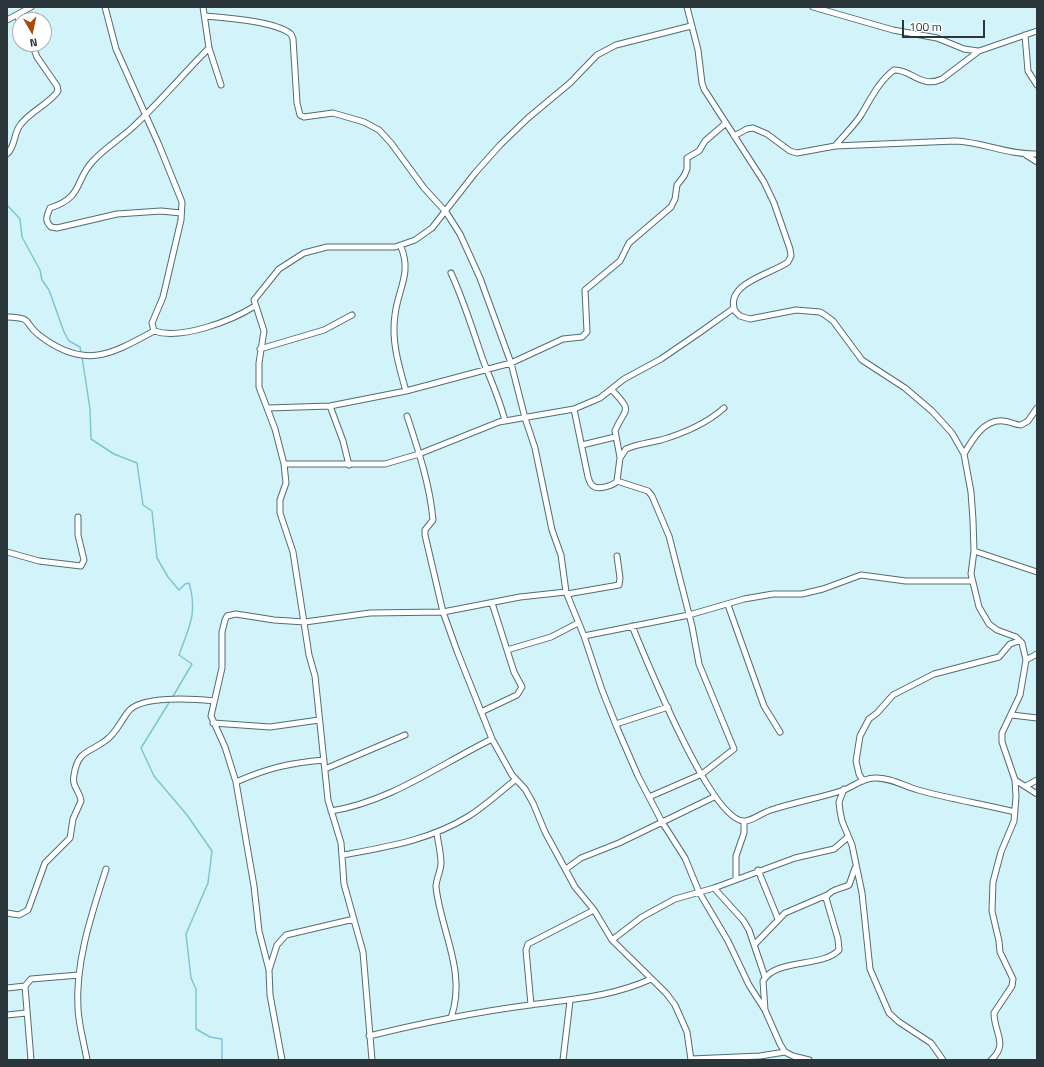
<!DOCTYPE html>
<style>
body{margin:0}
#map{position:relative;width:1044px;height:1067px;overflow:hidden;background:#d2f3f9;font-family:"Titillium Web",sans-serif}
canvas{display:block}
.frame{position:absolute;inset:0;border:8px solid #2a3639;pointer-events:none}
.north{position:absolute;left:12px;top:12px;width:40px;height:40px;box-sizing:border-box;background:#fff;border:1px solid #aaafb0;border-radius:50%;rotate:171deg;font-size:11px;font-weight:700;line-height:16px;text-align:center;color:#2a3639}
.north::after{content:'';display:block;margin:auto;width:14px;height:18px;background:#ab490d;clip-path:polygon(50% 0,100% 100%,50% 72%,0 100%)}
.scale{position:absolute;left:902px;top:20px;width:83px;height:18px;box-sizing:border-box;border:2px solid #2a3639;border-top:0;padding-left:5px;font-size:12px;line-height:14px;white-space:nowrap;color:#2a3639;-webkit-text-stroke:3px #fff;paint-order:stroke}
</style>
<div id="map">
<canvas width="1044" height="1067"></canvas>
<div class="frame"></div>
<div class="north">N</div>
<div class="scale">100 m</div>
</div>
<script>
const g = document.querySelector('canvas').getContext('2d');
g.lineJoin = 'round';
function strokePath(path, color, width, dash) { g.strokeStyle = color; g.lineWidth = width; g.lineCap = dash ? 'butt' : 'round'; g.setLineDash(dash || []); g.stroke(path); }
const stream = new Path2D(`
 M7,205L20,219L22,237L40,270L42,280L49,290L64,332L69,341L80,347L81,353
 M82,357L90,409L91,439L114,454L137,463L143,505L152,511L157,558L168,577L179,590L185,584L189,583C198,613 189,627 179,655L192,664L172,698
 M170,701L141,748L154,776L187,815L212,851L208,883L186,934L191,978L196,989V1029L210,1037L222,1039V1060`);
const minor = new Path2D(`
 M105,7L116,49L159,145L182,202L181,220L163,297L152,323L154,331C182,340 231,321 255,306
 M203,7L209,48L221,85
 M687,7L698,50L702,83L704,89L764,182L774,203L790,249L791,256L788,262C772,274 724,283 735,311L740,316L750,319L796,310L820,312L825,315L833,321L862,360L905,388L932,411L952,433L964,454L971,492L973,520L974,551L971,574L979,607L989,624L997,630L1016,637L1022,643L1026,660L1020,695L1002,733V742L1015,780L1016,797L1014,821L1001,852L993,882L992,911L999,941L1000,952L1013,979L1012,986L994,1013C994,1033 1009,1044 991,1060
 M813,7L893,30L937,38L964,49L978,51
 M17,16L20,22
 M205,16C227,18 274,21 291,34L293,39L297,103L300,115L304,117L333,113L364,122L379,130L391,143L424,188L446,212L460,234L480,278L511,363L525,418L535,448L552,530L561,555L566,592L584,636L602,690L618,730L638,776L662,822L685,858L699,892L728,941L749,985L765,1010L780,1044L785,1052L793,1056L809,1060
 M7,20L31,7
 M1025,35L1028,71L1037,85
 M734,136L747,129L753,128L767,134L790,151L797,153L835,146L955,141C983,142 1008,155 1037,154
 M835,146C843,136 854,126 861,115C870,100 879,81 894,70C911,69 921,89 942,79L979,51L1037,31
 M7,154C16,146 13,133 21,124C31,111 49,104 58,91L57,86L37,57L32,44
 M1026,155L1037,162
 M181,213L161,211L117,214L57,228L51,227C44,220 47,216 50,208C84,197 74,181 93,161C105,148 120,139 133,127C160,102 183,74 209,48
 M401,247C412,273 398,289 395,315C391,340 399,367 406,391
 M451,273C464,301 473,331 483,360C491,381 500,400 505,421
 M7,317C35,318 22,322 39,335C84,370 110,355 154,331
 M260,349L324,330L352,315
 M612,390C634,413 625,407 615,431L620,457
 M330,406L343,441L349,465
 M268,408L330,406L406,391L511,363L563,339L582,337L587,332L585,290L620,261L629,243L671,207L675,199L677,185L684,176L687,169V158L699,151L705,141L726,123
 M574,409L588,477C589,480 590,484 593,486C598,490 613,486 617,481L620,458L626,449C637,444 649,443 661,440C685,433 706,424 724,408
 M407,416C418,449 430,485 433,520L425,530V535L443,612L457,651L492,739L512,775L525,789L533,803L545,832L575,887L594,910L612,940L666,993L675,1005L687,1032L691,1060
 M582,445L615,437
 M964,454C972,440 984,419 1003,421C1009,421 1015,425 1021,425L1028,421L1037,408
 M284,464H385L419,454L499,422L574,409L600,398L624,379L661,359L699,333L734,308
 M617,481L648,491L652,496L669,536L692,626L699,664L734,749L702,774L649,797
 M974,551L1037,572
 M7,552L39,561L81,566L84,560L78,535V517
 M567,594L619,585L620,578L617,556
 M728,605L764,706L780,732
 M632,626C645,656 712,826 746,821C755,819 762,813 771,810C795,802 820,798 844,790C854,786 863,778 874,778C889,777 904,786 918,790C950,799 983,804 1015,812
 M584,636L689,615L744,599L773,594H802L823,589L861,575L906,581H972
 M507,650L551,637L578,623
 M1026,660L1037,654
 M481,712L517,695L522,687L514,672L492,603
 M1012,715L1037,718
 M213,723L270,727L319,720
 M616,724L668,707
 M325,769L405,735
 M1015,780L1037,794
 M863,781L859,774L856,761L860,736L869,719L877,713L893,695L934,674L999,657L1010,644L1019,641
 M236,782C268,768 289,763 324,760
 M1026,786L1037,780
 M844,789L839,802L840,811L842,821L852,845L862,893L870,969L889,1013L899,1022L931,1043L943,1060
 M331,811C390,802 439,765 492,739
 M437,833C438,843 441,853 441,863C441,871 436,879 436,887C441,932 467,972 451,1018
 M343,855C386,847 431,840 469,816C485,806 500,792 515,780
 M566,869L581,858L619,843L714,797
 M758,870L778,919
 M736,878V856L744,833V821
 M714,888L743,920L749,930L765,977
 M7,913L19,915L28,910L45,863L70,838L73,819L81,801C80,791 71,786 74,775C78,750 89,753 105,741C116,734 120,722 128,712C140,695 194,699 214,701
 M612,940L642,917L675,899L714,888L795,858L834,849L848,837
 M755,944L785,913L827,895
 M269,970L277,945L286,935L354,919
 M7,988L25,986
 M531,1005L526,950L528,944L594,910
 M765,1010L763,981C776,958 822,968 839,950L838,939L826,898C830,889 841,889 849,885L855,868
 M7,1015L26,1013
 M369,1036C422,1023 476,1012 530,1005C573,999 611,997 651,979
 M691,1059L760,1056L785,1052
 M31,1060L25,986L31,979L79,975
 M87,1060C84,1043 79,1026 78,1009C75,962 92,913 106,869
 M282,1060L270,995L269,970L259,931L254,886L236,782L225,747L211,716L222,668V632L225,620L227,616L236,614L274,620L305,622L370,613L443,612L520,597L566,592
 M372,1060L363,952L344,884L341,843L328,800L315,676L309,655L293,552L280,513V500L286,483L284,464L275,429L259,387V363L264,331L254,300L279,269L304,253L327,247H395L415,240L432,228L475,173L500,145L528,118L570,83L597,55L616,45L691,26
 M563,1060L570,1001`);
strokePath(stream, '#7ec5d3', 1.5);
strokePath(minor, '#506d73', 7);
strokePath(minor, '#fff', 5);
</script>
